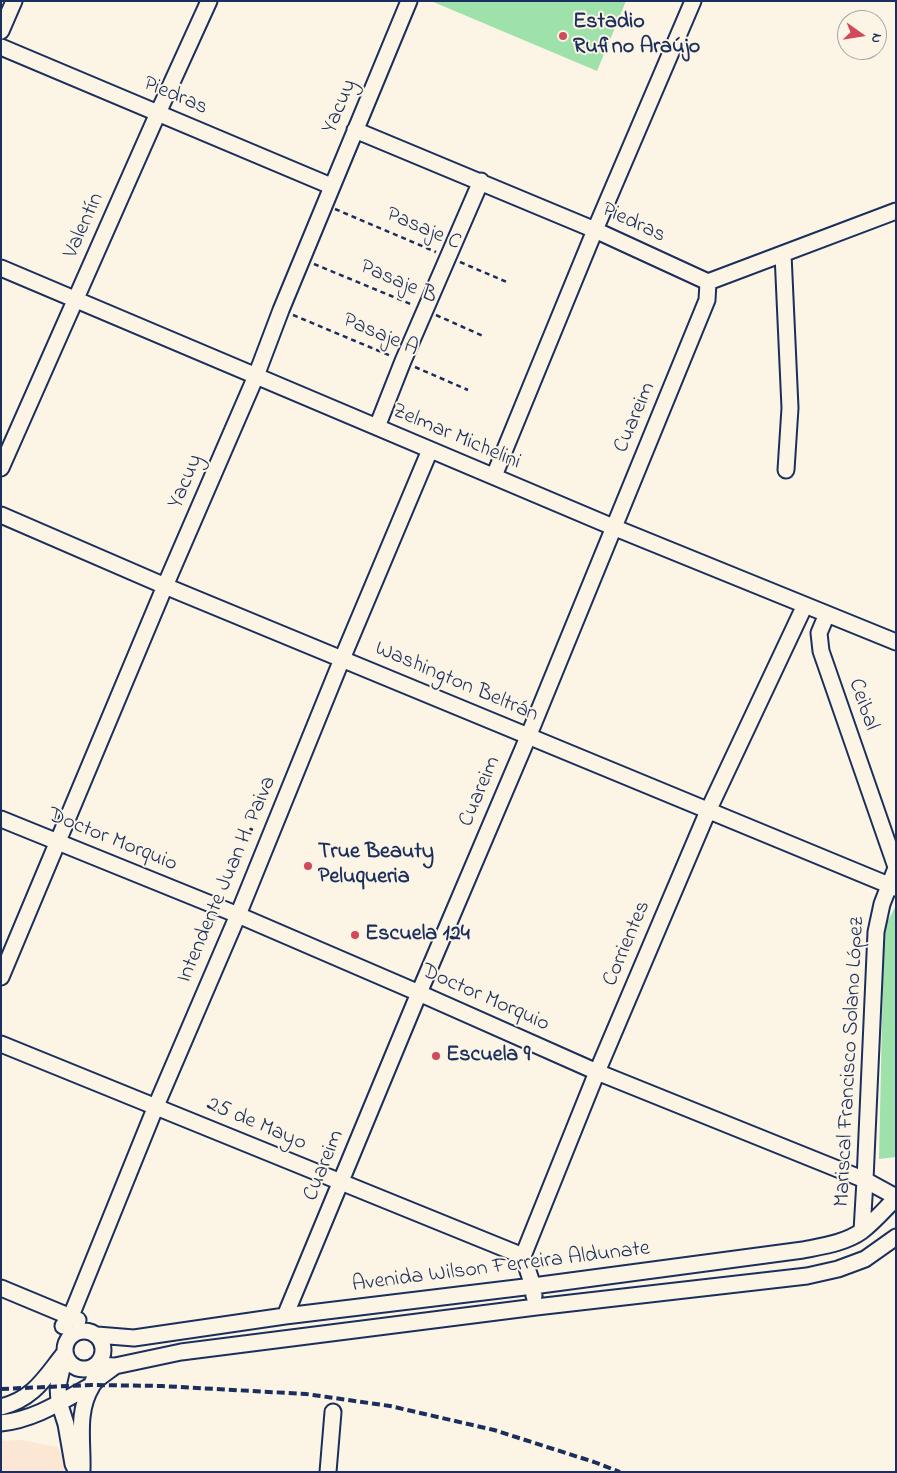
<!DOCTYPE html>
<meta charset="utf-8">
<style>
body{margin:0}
#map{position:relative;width:897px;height:1473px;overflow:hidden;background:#fcf5e5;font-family:"Indie Flower",sans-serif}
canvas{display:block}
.frame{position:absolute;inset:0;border:2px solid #1b2f5e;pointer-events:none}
.north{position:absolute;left:837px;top:10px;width:50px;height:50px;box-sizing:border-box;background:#fcf5e5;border:1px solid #a2a6af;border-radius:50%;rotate:103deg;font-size:14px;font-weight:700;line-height:20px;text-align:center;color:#1b2f5e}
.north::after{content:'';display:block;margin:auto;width:18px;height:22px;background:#d1495b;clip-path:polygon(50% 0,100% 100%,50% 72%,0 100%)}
</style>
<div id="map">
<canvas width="897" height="1473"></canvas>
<div class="frame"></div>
<div class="north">N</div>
</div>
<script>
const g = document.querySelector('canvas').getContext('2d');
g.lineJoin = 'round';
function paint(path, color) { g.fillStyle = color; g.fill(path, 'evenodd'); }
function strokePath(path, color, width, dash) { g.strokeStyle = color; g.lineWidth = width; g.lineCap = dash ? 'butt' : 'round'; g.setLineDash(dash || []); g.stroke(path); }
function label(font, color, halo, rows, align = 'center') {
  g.font = font + ' "Indie Flower",sans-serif'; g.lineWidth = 4; g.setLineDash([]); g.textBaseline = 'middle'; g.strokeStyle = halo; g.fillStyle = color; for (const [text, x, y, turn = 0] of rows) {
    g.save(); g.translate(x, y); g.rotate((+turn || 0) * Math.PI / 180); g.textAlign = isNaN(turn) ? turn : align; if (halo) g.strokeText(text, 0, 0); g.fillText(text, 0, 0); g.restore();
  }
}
const built = new Path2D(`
 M20,1440L58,1447L67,1464L68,1472H1V1441Z`);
const green = new Path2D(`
 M431,1H626L597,71Z
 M895,907L896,1157L879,1159L884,929Z`);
const path = new Path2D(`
 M335,209L436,252
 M460,262L509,283
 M314,264L413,305
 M293,315L391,356
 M436,315L483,336
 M415,367L468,390`);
const minor = new Path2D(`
 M1,31L14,1
 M1,47L331,186
 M355,130L595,230L708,282L896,211
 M783,254L790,408L786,470
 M1,268L613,527L896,642
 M377,427L403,361L481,181
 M1,468L158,113L209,1
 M494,476L595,230L693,1
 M1,515L165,586L896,888
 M827,614L819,633L821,651L896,867
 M1,819L238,915L419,993L597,1072L865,1180L896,1197
 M1,977L165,586L256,376L281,310L409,1
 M1,1044L523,1256
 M862,1231L865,1180L876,932L882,904L896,868
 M1,1288L78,1320
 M534,1296L533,1286L523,1256L597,1072L708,811L805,605
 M285,1316L419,993L528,737L707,300L708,282
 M63,1326L71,1316L156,1106L238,915L342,659L430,450
 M65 1350a19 19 0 1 1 38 0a19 19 0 1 1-38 0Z
 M97,1335L134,1338L285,1316L533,1286L803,1250C823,1246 845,1243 862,1231C874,1222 885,1209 896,1198
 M65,1355L58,1386L59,1402L66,1424L73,1464L77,1472
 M98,1365L115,1366L181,1352L536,1307L807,1276L838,1269L865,1259L896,1237
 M1,1407C33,1399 44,1379 63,1355
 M1,1423C34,1420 64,1400 92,1385L93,1381
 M82,1470C83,1442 76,1412 92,1386C96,1378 108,1372 115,1366
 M328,1472L333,1412`);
const rail = new Path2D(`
 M1,1389L92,1385L162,1386L306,1394L390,1406L494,1430L594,1462L620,1472`);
const markers = [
 [563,36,5,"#d1495b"],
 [308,866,5,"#d1495b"],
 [355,935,5,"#d1495b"],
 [436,1056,5,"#d1495b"]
];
const poiNames = [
 ["Estadio",573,23],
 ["Rufino Araújo",573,48],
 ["True Beauty",318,853],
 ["Peluqueria",318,878],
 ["Escuela 124",365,935],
 ["Escuela 9",446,1056]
];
const streetNames = [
 ["Piedras",175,97,23],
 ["Yacuy",341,107,-67],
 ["Piedras",633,224,25],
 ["Valentín",85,226,-66],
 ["Pasaje C",423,230,23],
 ["Pasaje B",398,283,23],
 ["Pasaje A",380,336,23],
 ["Cuareim",636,418,-67],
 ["Zelmar Michelini",456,438,23],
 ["Yacuy",187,482,-67],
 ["Washington Beltrán",456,683,23],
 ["Ceibal",862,705,71],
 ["Cuareim",481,792,-67],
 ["Doctor Morquio",112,841,22],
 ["Intendente Juan H. Paiva",228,880,-67],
 ["Corrientes",628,944,-67],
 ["Doctor Morquio",485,999,24],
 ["Mariscal Francisco Solano López",851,1062,-87],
 ["25 de Mayo",256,1125,23],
 ["Cuareim",325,1166,-68],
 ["Avenida Wilson Ferreira Aldunate",501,1268,-7]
];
paint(built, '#fbe7d3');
paint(green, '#9fe1ab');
strokePath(minor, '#1b2f5e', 19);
strokePath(path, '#1b2f5e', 2.5, [5, 4]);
strokePath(minor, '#fcf5e5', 15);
strokePath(rail, '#1b2f5e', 4, [8, 4]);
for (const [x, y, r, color] of markers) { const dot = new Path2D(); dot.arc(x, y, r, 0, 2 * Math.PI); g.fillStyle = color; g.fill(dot); strokePath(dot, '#fcf5e5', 2); }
label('bold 22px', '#1b2f5e', '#fcf5e5', poiNames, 'left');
label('22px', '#1b2f5e', '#fcf5e5', streetNames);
</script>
